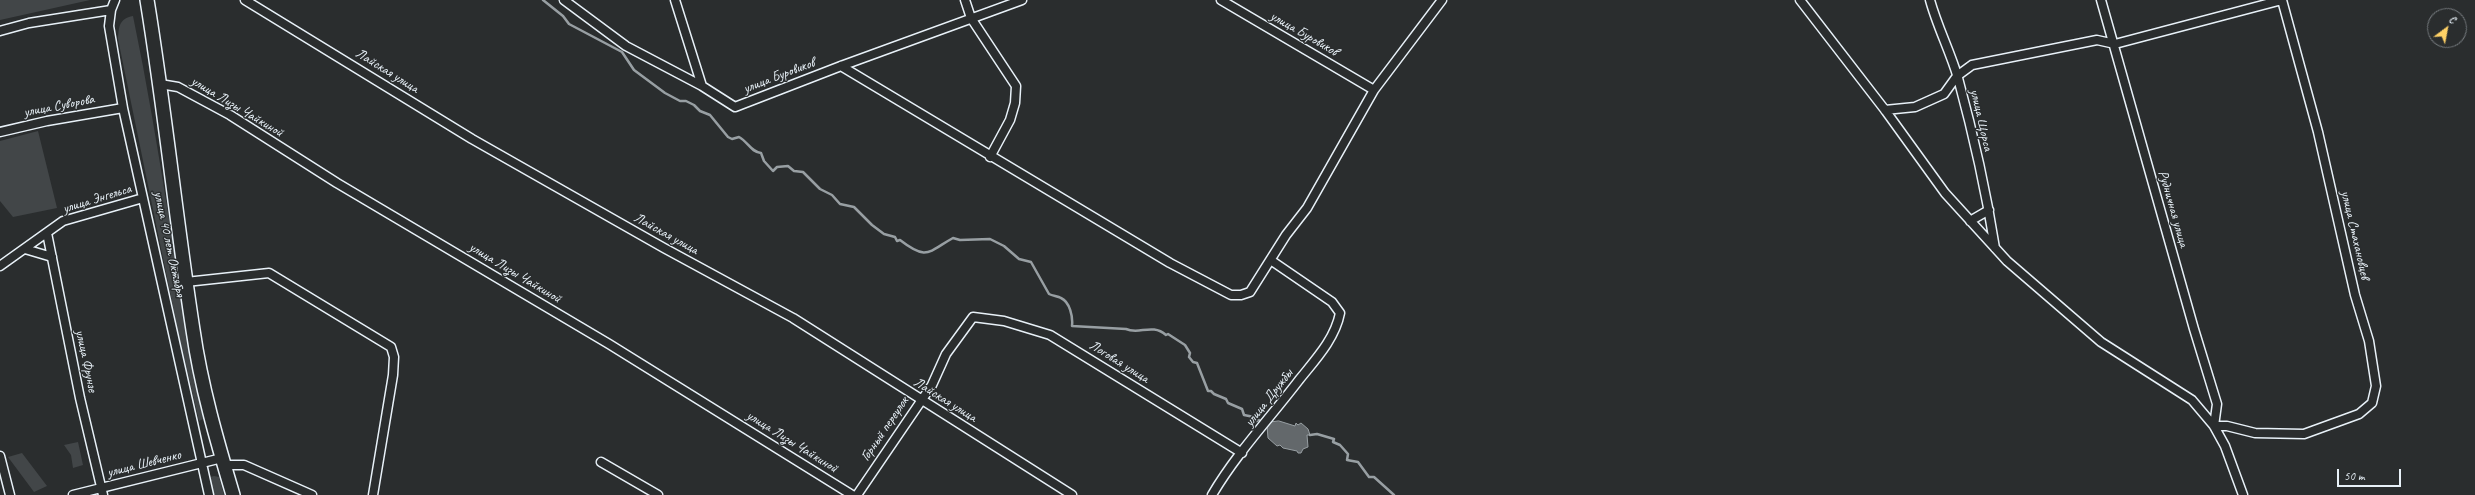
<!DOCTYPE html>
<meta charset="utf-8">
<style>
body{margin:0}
#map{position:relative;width:2475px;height:495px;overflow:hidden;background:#2a2d2e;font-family:Caveat,sans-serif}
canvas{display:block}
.north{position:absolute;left:2427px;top:8px;width:40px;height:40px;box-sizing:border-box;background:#2a2d2e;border:1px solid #767b7f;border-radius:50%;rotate:32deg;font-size:11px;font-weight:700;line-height:16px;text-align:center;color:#e8f1f8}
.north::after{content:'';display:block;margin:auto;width:14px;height:18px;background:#ffd166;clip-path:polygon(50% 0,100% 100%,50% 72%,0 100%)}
.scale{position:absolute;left:2337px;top:469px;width:64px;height:18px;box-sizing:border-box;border:2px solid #e8f1f8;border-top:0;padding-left:5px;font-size:12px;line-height:14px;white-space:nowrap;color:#e8f1f8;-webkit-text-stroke:3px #2a2d2e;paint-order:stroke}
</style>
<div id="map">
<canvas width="2475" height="495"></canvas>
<div class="north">С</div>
<div class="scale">50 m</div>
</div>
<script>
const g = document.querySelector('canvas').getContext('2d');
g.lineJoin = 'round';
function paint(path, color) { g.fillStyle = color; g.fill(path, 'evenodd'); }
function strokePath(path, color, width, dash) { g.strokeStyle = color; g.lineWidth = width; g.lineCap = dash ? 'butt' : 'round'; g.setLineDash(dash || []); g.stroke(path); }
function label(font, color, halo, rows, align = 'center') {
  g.font = font + ' Caveat,sans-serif'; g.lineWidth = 3; g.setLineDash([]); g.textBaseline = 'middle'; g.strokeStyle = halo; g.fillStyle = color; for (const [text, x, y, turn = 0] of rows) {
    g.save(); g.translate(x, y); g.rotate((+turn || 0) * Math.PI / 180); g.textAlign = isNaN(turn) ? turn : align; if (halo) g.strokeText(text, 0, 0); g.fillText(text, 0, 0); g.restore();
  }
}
const green = new Path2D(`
 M0,0H90L0,20Z
 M133,16C161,150 177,285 203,419L199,421L178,331L118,39C119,26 119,19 133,16Z
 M38,131L57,208L13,217L0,201V141Z
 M78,442L83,465L73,468L71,455L64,445Z
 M22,453L47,486L34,492L8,457Z
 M214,476L219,477L224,495H214L210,477Z`);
const water = new Path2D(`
 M1279,421L1295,426L1296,423L1298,425L1301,423L1308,429L1310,435H1307L1308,447L1303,449L1301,453H1298L1297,451L1283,448L1280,445L1277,446L1268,438L1267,426L1272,422Z`);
const stream = new Path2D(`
 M543,0L563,16L569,24L622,52L634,70L665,93L680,101H686L694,105L700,111L710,115L728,137L732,139L739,137C748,142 751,152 761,153L764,161L773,171L777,167L788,166L794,171L803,172L820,189L832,195L840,204L854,207L872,225L884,234L895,237L897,241L900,240C927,261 928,252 953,238L960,240L990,239L1004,246L1019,259L1031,262L1049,294C1053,296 1058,296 1061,298C1070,302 1073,317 1072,326L1126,329C1139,335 1152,323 1166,335L1168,334L1185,345L1190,353L1189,357L1193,362L1197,363L1208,391H1211L1214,394L1226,399L1228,403L1242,409L1244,415L1254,417L1257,421L1259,420
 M1310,435L1317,434L1334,439L1333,442L1340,445L1348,454L1347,460L1358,462L1369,477H1374L1394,495`);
const minor = new Path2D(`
 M115,0L111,10L109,26L123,108L209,495
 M245,0L472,139L664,248L793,318L1072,495
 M564,0L626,46L702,86L735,107L841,66L1022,0
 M675,0L702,86
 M965,0L971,18L1016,86L1015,103L1010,120L990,157
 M1221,0L1374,90
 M1800,0L1885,110L1945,193L2007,261L2101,342L2192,400L2214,426L2225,446L2243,495
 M1930,0C1937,26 1950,51 1958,78C1973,133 1986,191 1995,248
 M2101,0L2194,329L2217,404L2214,426H2227L2255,433L2304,434L2359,414L2372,403L2376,386L2369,341L2355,295L2318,132L2282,0
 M0,31L29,23L111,10
 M841,66L1170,263L1231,295H1241L1250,292L1286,235L1307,208L1374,90L1442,0
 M160,84L178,87L230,115L337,183L609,344L852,495
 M1885,110L1915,107L1944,94L1957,76L1972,65L2097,40L2115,44L2282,0
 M0,132L47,121L123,108
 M1970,221L1989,210
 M47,233L80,398L103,495
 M25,249L52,257
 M0,266L63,221L143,198
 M186,282L269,273L391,347L394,357L393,375L373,495
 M0,456L10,495
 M601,462L658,495
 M225,465H244L312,495
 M73,495L222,458
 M857,495L932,385L946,354L973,317L1004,321L1050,335L1242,453
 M1212,495C1236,454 1270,418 1299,380C1315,360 1335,339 1340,313L1332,302L1272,261`);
const primary = new Path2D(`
 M147,0C165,110 176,220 193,330C201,386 217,441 233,495`);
const streetNames = [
 ["улица Буровиков",1304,34,30],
 ["Лайская улица",387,71,32],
 ["улица Буровиков",779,76,-21],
 ["улица Суворова",59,106,-11],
 ["улица Лизы Чайкиной",237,107,31],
 ["улица Щорса",1981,120,77],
 ["улица Энгельса",97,199,-17],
 ["Рудничная улица",2173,209,74],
 ["Лайская улица",666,234,29],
 ["улица Стахановцев",2355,235,77],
 ["улица 40 лет Октября",169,244,78],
 ["улица Лизы Чайкиной",515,273,31],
 ["улица Фрунзе",86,361,78],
 ["Логовая улица",1119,362,32],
 ["улица Дружбы",1269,398,-52],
 ["Лайская улица",945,400,32],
 ["Горный переулок",885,429,-56],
 ["улица Лизы Чайкиной",792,442,32],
 ["улица Шевченко",144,464,-14]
];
paint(green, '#424648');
paint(water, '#63686b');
strokePath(water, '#989fa3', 1);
strokePath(stream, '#989fa3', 2.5);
strokePath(minor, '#e8f1f8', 11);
strokePath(primary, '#e8f1f8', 16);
strokePath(minor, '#2a2d2e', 8);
strokePath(primary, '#2a2d2e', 13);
label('14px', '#e8f1f8', '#2a2d2e', streetNames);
</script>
